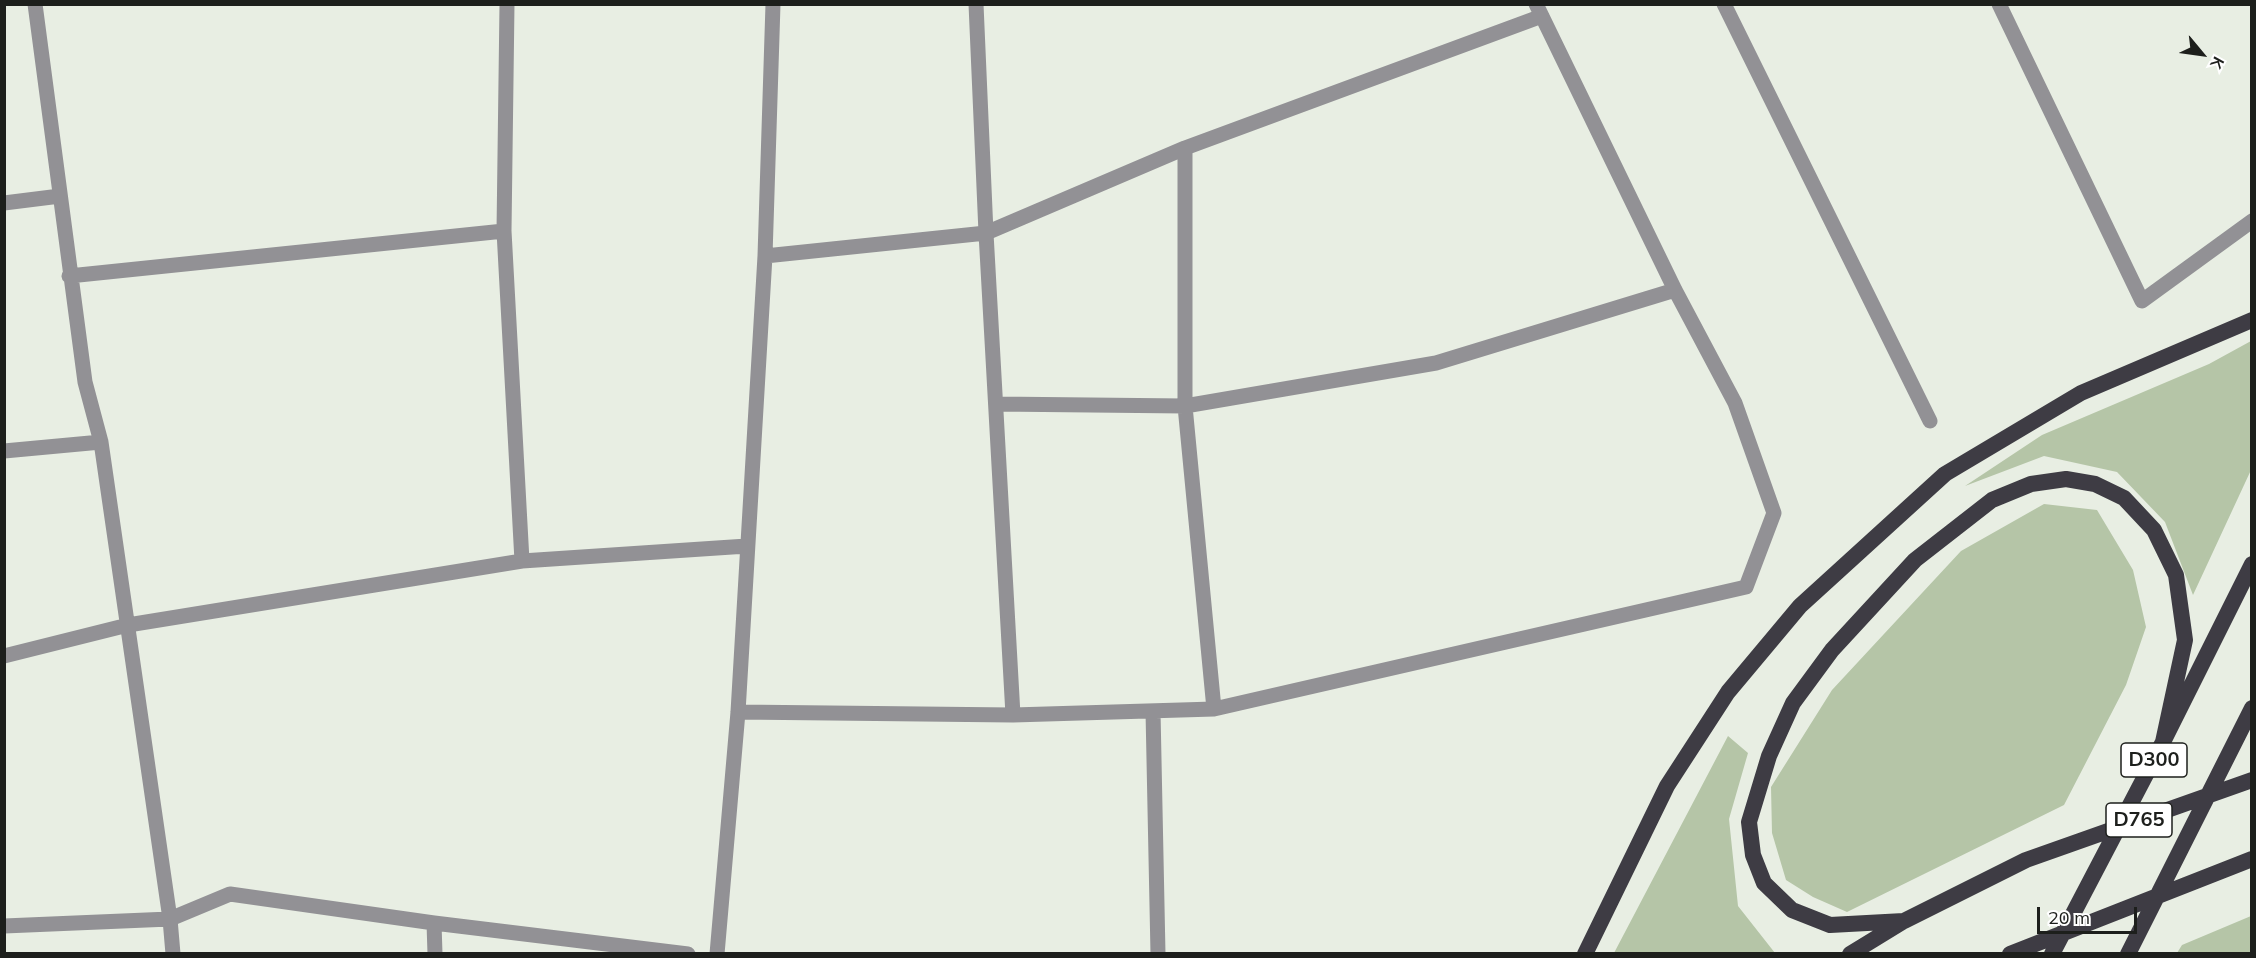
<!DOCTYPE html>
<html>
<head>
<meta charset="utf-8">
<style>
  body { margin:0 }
  #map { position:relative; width:2256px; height:958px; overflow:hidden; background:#e8eee3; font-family:Mulish,sans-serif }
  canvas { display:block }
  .frame { position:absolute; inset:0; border:6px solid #1d1f1c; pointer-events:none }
  .north { position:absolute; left:2172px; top:24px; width:60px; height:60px; -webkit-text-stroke:4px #fff; paint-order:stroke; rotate:119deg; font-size:16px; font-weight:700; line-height:24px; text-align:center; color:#1d1f1c }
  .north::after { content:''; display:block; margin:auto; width:21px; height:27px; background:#1d1f1c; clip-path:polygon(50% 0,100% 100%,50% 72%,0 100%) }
  .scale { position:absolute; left:2037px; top:907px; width:100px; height:27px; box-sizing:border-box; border:3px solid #1d1f1c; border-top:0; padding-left:8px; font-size:18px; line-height:21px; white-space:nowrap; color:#1d1f1c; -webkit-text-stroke:4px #fff; paint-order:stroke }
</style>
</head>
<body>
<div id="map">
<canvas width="2256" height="958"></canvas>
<div class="frame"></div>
<div class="north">K</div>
<div class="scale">20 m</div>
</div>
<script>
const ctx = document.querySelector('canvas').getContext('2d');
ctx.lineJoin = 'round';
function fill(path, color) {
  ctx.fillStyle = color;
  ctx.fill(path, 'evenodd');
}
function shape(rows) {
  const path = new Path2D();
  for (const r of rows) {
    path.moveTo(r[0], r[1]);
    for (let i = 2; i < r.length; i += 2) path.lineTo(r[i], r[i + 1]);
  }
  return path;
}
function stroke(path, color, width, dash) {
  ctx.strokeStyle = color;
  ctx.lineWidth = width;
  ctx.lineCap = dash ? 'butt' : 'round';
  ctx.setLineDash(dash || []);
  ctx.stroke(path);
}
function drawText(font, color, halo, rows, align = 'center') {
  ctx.font = font + ' Mulish,sans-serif';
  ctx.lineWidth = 4.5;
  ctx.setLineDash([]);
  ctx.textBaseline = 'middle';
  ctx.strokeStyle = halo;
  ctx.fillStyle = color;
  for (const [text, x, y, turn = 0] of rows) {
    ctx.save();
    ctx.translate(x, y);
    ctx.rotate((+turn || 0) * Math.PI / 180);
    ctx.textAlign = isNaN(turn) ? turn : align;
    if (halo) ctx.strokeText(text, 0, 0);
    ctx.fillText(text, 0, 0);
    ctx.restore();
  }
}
const green = shape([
  [2251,341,2251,470,2193,595,2165,522,2117,472,2044,456,1965,486,2042,435,2209,364],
  [2044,504,2097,510,2133,570,2146,627,2126,685,2064,805,1847,912,1813,897,1786,880,1772,833,1771,787,1832,690,1961,551],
  [1728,736,1748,753,1729,819,1738,906,1775,953,1614,953],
  [2251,916,2251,953,2177,953,2182,945]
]);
const minor = shape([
  [35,4,85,382,101,442,170,919,173,954],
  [507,4,504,231,522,561],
  [976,4,986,233,1013,715],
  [1724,4,1930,421],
  [1999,4,2142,301,2252,221],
  [1185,148,1185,406,1214,709],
  [4,203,60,196],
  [765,256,986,233,1185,148,1542,16],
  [69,276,504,231],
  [996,404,1185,406,1436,363,1675,290],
  [4,451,101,442],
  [4,656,128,625,522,561,747,546],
  [1153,711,1158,954],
  [738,712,1013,715,1214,709,1746,587,1774,513,1735,403,1675,290,1536,4],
  [434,923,435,954],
  [4,926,170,919,230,894,434,923,688,954],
  [717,954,738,712,765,256,773,4]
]);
const trunk = shape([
  [1904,921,1830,925,1792,910,1764,883,1753,855,1749,822,1769,756,1793,703,1832,650,1915,560,1992,500,2031,484,2066,479,2095,484,2124,498,2154,530,2176,575,2185,640,2163,742],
  [1585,954,1667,786,1728,692,1800,606,1945,474,2081,393,2252,320],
  [1850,954,1904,921,2026,860,2252,780],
  [2010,954,2252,859],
  [2052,954,2163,742,2252,564],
  [2128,954,2252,708]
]);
const shields = [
  [2154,760,66],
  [2139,820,66]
];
const shieldNames = [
  ["D300",2154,760],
  ["D765",2139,820]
];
fill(green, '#b5c5a7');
stroke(minor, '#929195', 15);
stroke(trunk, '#3e3c44', 16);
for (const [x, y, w] of shields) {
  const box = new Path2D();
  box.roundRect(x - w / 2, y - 17, w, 34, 4.5);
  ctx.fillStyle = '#fff';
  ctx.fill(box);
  stroke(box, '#1d1f1c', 1.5);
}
drawText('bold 20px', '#1d1f1c', null, shieldNames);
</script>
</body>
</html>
